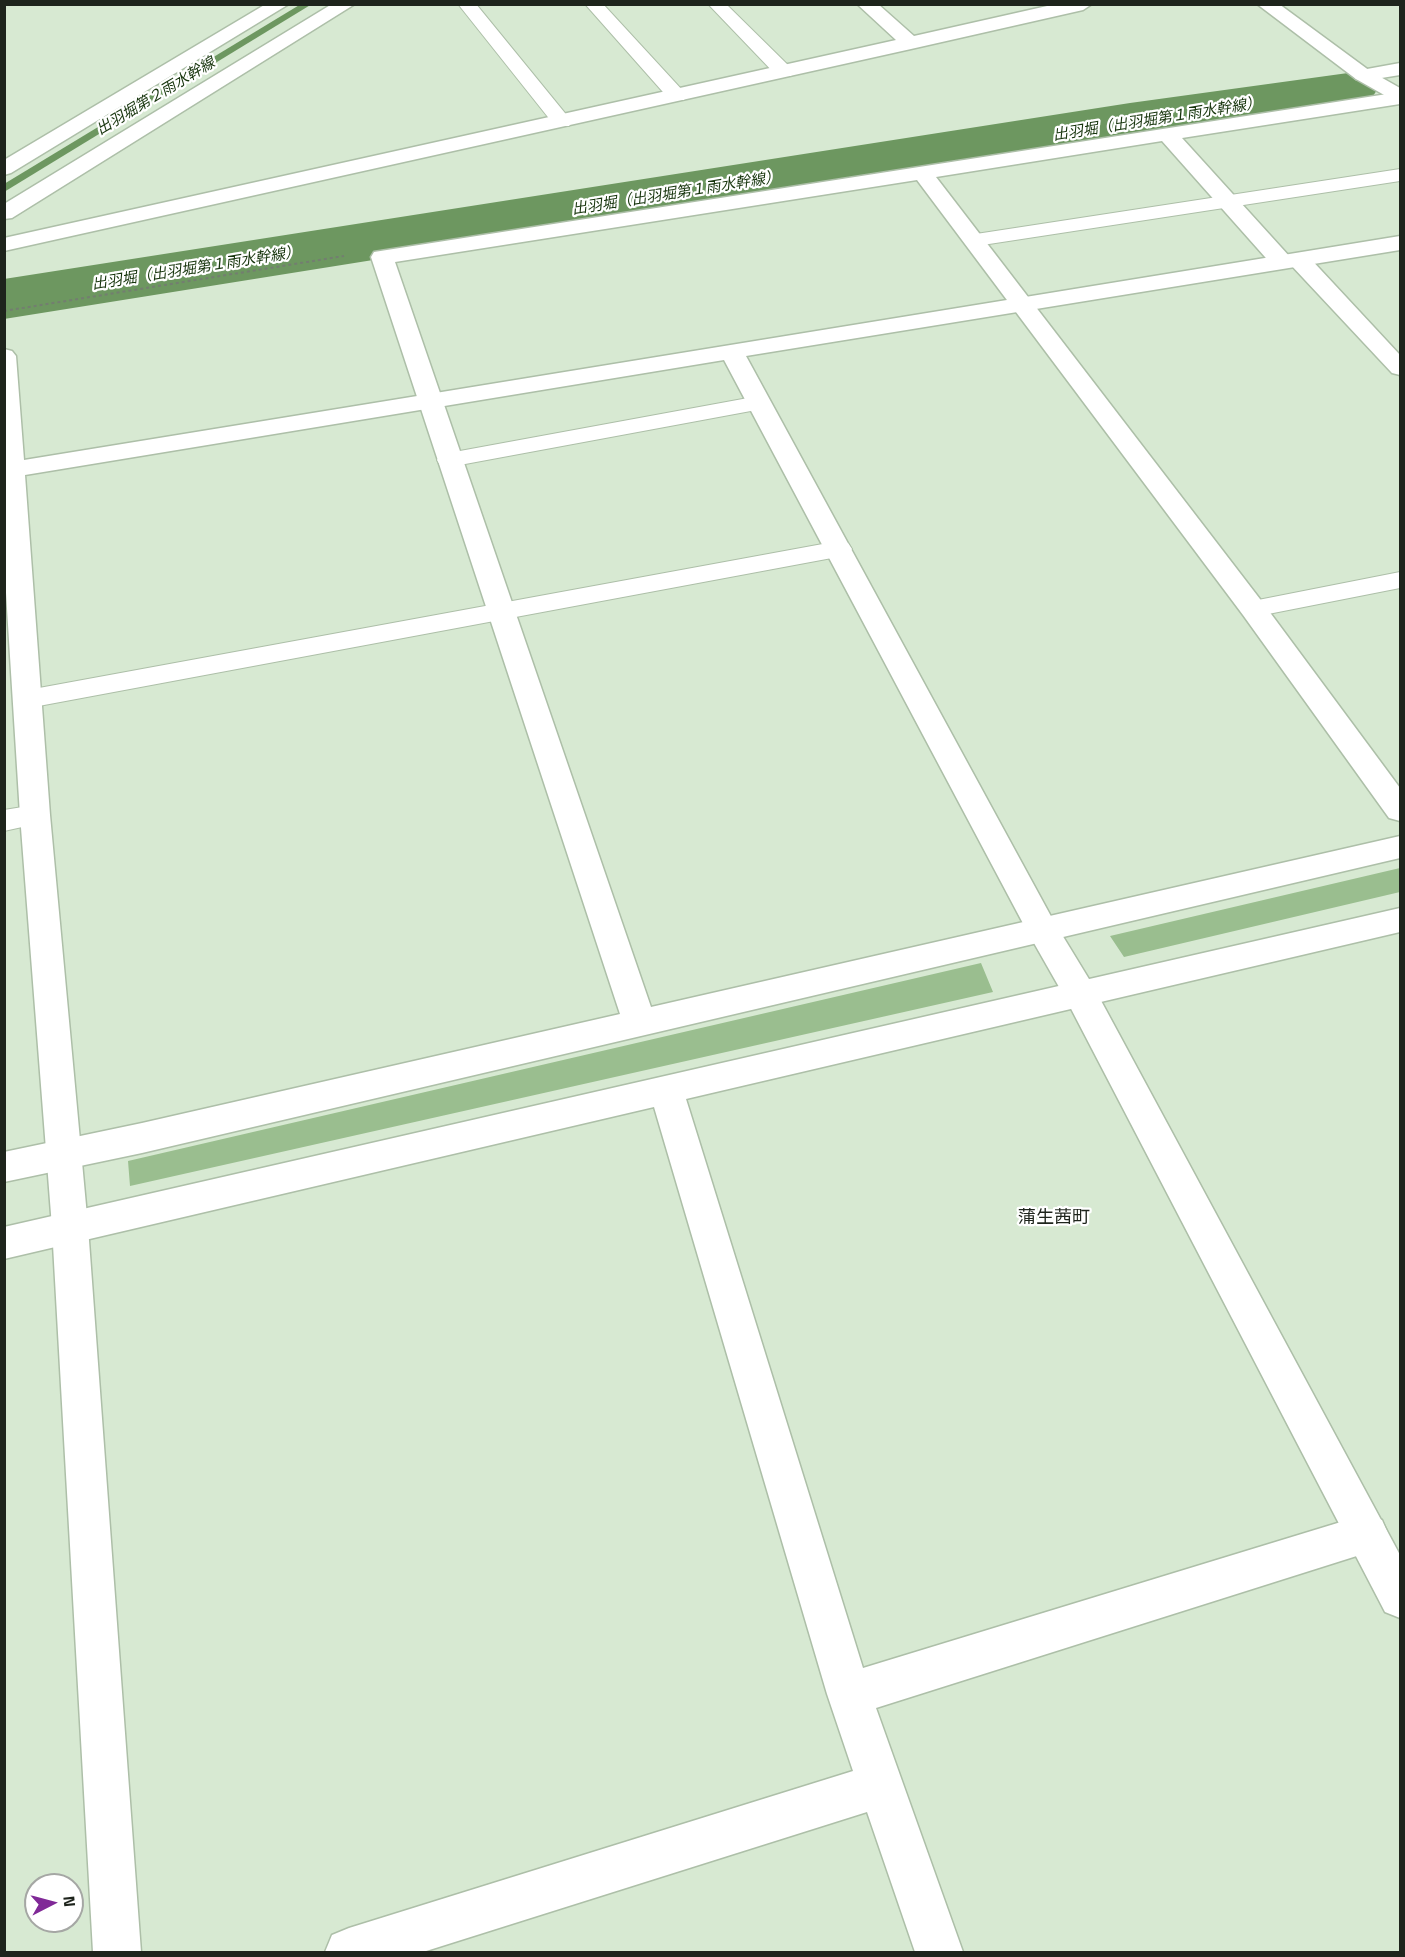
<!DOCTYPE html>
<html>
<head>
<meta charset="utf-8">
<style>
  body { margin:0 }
  #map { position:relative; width:1405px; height:1957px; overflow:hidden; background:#d7e9d2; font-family:"Titillium Web",sans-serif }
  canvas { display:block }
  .frame { position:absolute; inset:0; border:6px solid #1e241c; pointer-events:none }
  .north { position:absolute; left:24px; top:1873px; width:60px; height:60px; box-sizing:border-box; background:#fff; border:2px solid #a5a7a4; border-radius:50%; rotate:84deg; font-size:16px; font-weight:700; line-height:24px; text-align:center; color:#1e241c }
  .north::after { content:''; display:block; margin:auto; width:21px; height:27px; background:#802997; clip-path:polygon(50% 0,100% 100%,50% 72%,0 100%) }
</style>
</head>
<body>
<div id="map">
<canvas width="1405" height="1957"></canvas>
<div class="frame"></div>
<div class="north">N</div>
</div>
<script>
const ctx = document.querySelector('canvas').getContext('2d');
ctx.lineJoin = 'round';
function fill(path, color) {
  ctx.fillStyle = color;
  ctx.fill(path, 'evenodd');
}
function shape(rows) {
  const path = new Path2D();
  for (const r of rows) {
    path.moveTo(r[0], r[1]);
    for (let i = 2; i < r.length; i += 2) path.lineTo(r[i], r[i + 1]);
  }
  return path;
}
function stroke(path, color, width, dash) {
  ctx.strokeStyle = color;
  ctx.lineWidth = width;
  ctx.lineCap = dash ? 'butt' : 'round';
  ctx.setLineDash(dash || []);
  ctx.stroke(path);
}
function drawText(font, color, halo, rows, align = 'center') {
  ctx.font = font + ' "Titillium Web","Noto Sans JP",sans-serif';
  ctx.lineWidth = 4.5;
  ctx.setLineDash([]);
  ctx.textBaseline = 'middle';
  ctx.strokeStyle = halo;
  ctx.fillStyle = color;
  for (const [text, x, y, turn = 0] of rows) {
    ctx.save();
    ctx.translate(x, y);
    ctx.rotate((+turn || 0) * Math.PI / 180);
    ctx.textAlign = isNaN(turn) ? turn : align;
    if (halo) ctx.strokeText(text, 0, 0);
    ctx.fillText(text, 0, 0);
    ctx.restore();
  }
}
const green = shape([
  [1400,868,1400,892,1124,957,1110,936],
  [981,963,993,992,130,1186,128,1161]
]);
const stream = shape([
  [301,4,312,4,4,192,4,184,301,4]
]);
const river = shape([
  [1348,73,1369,78,1377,90,1369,102,1348,107,1130,139,4,319,4,279,1130,103,1348,73]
]);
const path = shape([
  [4,311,344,256]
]);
const lane = shape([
  [458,4,476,4,569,118,572,122,569,126,555,126,458,4],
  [585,4,603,4,684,92,686,96,684,100,670,100,585,4],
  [708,4,726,4,791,68,793,72,791,76,777,76,708,4],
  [1400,169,1400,181,976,246,969,244,966,240,969,236,976,234,1400,169],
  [759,396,767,398,771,403,767,408,449,467,440,465,437,460,440,455,449,453,759,396],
  [839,541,848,543,852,549,848,555,28,708,18,706,14,699,18,692,28,690,839,541],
  [1400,572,1400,588,1253,617,1244,615,1240,609,1244,603,1253,601,1400,572],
  [35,805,45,808,50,815,45,822,4,831,4,810,35,805]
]);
const street = shape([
  [266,4,289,4,11,173,4,175,4,160,266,4],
  [332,4,355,4,12,218,4,219,4,204,332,4],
  [857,4,878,4,914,36,1056,4,1092,4,1083,10,911,49,4,251,4,238,896,40,857,4],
  [1400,63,1400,75,1363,81,1356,79,1353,75,1356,71,1400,63],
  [1400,92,1400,104,1182,138,1290,257,1299,253,1307,255,1400,355,1400,375,1392,373,1290,264,1281,268,1273,266,1162,141,936,177,1263,603,1400,788,1400,821,1389,818,1243,615,917,180,395,262,651,1007,1400,836,1400,858,142,1153,4,1182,4,1152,142,1123,620,1014,371,257,374,252,1400,92],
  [1400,908,1400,932,686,1099,863,1668,1367,1514,1382,1520,1388,1534,1382,1548,876,1708,963,1952,915,1952,867,1812,423,1952,325,1952,332,1935,349,1928,853,1771,827,1694,654,1107,4,1259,4,1227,1400,908]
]);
const secondary = shape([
  [1257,4,1279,4,1370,71,1400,88,1400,102,1393,100,1356,79,1257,4],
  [1400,236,1400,250,746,356,1053,920,1092,984,1400,1555,1400,1618,1385,1612,1067,1001,1026,929,724,360,25,475,50,815,88,1227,141,1952,93,1952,52,1227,20,815,4,561,4,349,12,351,16,356,24,460,1400,236]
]);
const farWaternames = [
  ["出羽堀第２雨水幹線",156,97,-31],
  ["出羽堀（出羽堀第１雨水幹線）",1157,120,-9],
  ["出羽堀（出羽堀第１雨水幹線）",676,194,-9],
  ["出羽堀（出羽堀第１雨水幹線）",196,269,-9]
];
const neighbourhoodNames = [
  ["蒲生茜町",1054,1219]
];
fill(green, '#9abe8f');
fill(stream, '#6d9760');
fill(river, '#6d9760');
stroke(lane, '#adbfa8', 2);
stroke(street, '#adbfa8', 3);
stroke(secondary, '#adbfa8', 3);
stroke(path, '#737e70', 2, [3, 3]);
fill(lane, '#fff');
fill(street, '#fff');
fill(secondary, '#fff');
drawText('italic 15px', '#17350d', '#fff', farWaternames);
drawText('18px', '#1e241c', '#fff', neighbourhoodNames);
</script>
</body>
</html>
